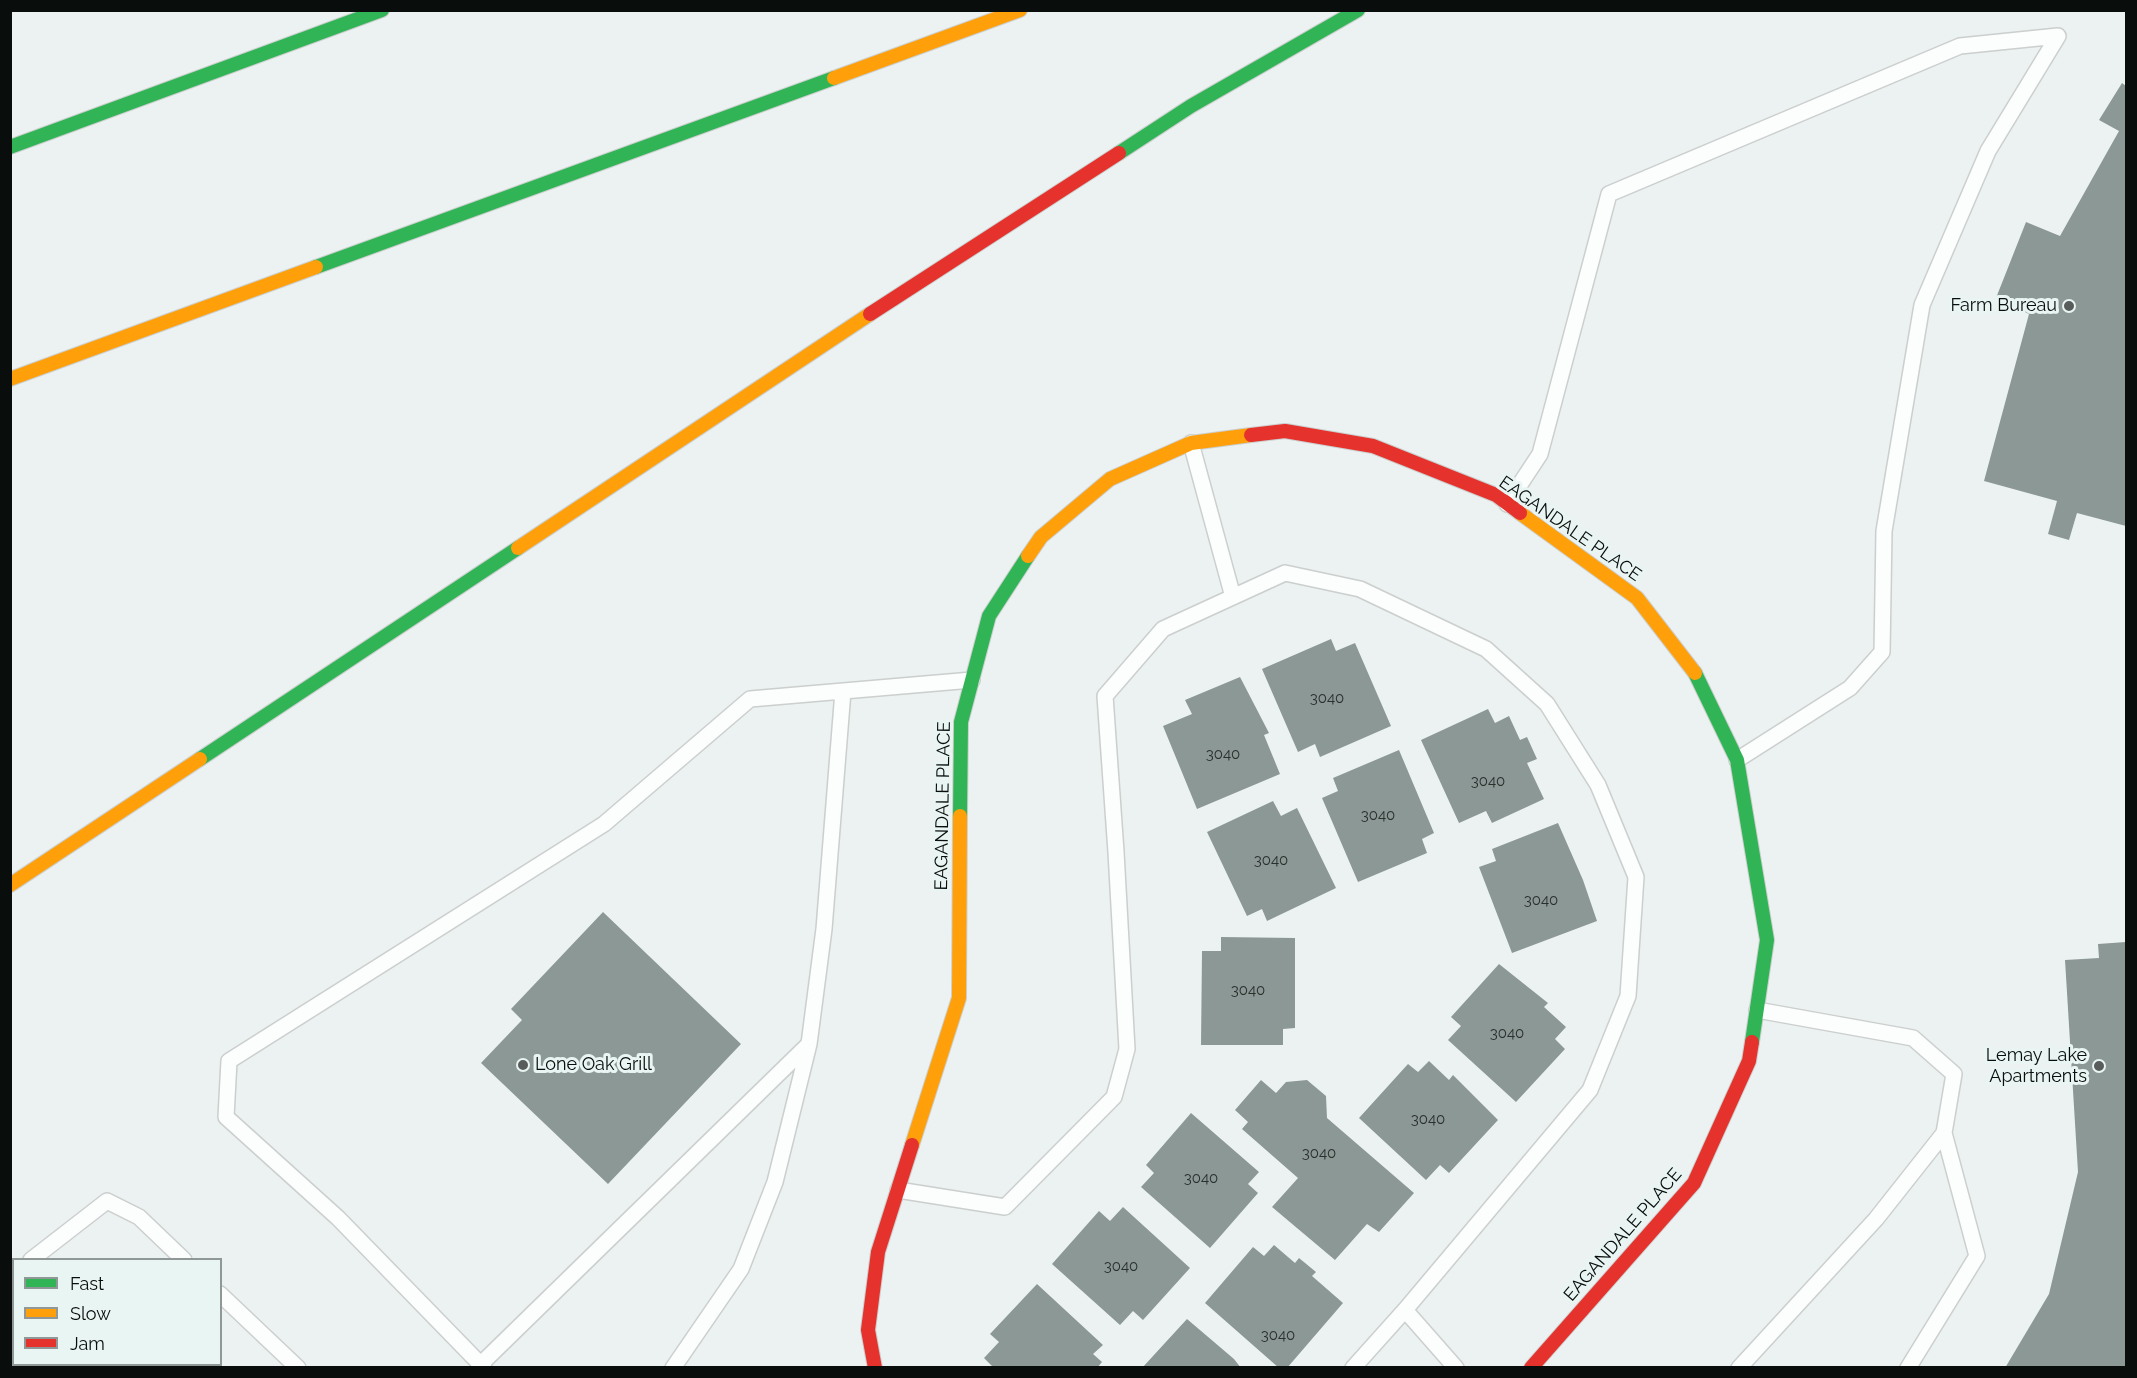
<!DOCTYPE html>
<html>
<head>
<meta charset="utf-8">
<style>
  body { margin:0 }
  #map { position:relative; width:2137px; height:1378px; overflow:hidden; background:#ecf2f1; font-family:Raleway,sans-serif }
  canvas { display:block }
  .frame { position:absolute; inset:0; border:12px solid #090d0c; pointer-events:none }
  .legend { position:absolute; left:12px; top:1258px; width:210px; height:108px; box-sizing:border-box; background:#e9f5f2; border:2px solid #8f9896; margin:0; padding:8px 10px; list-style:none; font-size:18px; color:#090d0c }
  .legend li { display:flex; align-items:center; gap:12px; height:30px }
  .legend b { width:30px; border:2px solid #8f9896 }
</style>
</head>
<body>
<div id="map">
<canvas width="2137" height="1378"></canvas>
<div class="frame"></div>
<ul class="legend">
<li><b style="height:8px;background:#30b455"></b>Fast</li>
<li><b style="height:8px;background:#ff9f0a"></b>Slow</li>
<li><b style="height:8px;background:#e5322d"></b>Jam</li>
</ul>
</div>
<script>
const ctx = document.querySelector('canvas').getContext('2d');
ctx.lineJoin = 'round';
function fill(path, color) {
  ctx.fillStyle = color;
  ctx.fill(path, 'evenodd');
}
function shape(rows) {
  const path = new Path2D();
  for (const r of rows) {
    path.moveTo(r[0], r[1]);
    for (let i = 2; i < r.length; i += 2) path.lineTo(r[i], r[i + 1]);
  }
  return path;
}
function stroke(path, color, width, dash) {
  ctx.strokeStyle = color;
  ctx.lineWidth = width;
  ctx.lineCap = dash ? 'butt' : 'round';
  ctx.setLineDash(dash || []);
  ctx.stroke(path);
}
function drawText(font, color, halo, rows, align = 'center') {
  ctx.font = font + ' Raleway,sans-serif';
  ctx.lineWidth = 6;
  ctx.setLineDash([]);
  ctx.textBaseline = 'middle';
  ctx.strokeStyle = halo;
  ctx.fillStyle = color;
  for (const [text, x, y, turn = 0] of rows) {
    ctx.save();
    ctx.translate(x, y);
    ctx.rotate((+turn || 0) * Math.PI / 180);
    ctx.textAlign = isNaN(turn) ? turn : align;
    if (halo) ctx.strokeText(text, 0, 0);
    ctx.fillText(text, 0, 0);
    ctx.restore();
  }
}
const building = shape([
  [2122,83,2126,86,2126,526,2077,513,2069,540,2048,534,2057,501,1984,481,2029,314,1996,298,2026,222,2060,236,2119,131,2099,120],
  [1331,639,1336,651,1355,643,1391,726,1320,757,1315,744,1298,752,1262,669],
  [1240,677,1269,733,1264,735,1280,774,1197,809,1163,726,1192,714,1185,700],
  [1488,709,1495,723,1509,716,1520,740,1527,737,1537,759,1527,763,1544,799,1492,823,1486,811,1459,823,1421,740],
  [1399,750,1434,833,1422,839,1427,853,1358,882,1322,798,1338,791,1333,778],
  [1273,801,1281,816,1297,808,1336,888,1267,921,1262,909,1247,916,1207,832],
  [1558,823,1583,880,1597,921,1512,953,1479,867,1496,861,1492,849],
  [603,912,741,1044,608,1184,481,1063,522,1020,511,1009],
  [1221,937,1295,938,1295,1028,1283,1029,1283,1045,1201,1045,1202,951,1221,951],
  [2126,942,2126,1368,2005,1368,2049,1294,2078,1172,2065,960,2099,958,2098,944],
  [1499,964,1548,1003,1544,1007,1566,1027,1555,1039,1565,1049,1516,1102,1448,1040,1461,1026,1451,1017],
  [1429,1061,1449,1080,1453,1075,1498,1120,1449,1173,1440,1165,1426,1180,1359,1118,1408,1064,1418,1072],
  [1261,1080,1276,1093,1286,1082,1307,1080,1326,1096,1327,1118,1414,1193,1379,1232,1367,1224,1335,1260,1272,1207,1298,1178,1242,1129,1248,1122,1235,1110],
  [1191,1113,1259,1172,1248,1184,1258,1193,1210,1248,1141,1187,1154,1173,1146,1165],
  [1123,1207,1190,1268,1143,1320,1133,1311,1120,1325,1052,1264,1099,1211,1110,1221],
  [1274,1245,1295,1263,1299,1258,1316,1272,1312,1276,1343,1303,1287,1368,1279,1368,1205,1303,1253,1247,1264,1256],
  [1037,1284,1103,1345,1093,1354,1102,1362,1097,1368,994,1368,984,1358,999,1342,990,1334],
  [1187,1319,1234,1359,1241,1368,1142,1368]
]);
const lane = shape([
  [1191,443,1233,597],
  [1507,504,1540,454,1609,194,1960,46,2058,36,1988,151,1922,305,1884,531,1882,652,1850,688,1737,760],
  [898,1190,1005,1207,1114,1097,1127,1049,1116,852,1105,696,1163,629,1285,573,1360,589,1486,649,1547,704,1598,785,1636,877,1628,996,1590,1090,1405,1310,1353,1368],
  [31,1260,107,1201,139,1217,184,1260],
  [10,1294,14,1288],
  [220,1294,298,1368],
  [1405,1310,1456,1368],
  [481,1364,809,1044],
  [484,1368,338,1218,226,1117,229,1061,604,824,750,699,972,680],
  [673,1368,741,1269,775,1182,809,1044,824,929,843,691],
  [1739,1368,1876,1219,1944,1133,1954,1074,1913,1038,1757,1010],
  [1908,1368,1977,1256,1944,1133]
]);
const fast = shape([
  [10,147,382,10],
  [1119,153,1191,106,1358,10],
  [316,267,834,78],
  [1695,673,1737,760,1767,940,1752,1042],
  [200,759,518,548],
  [960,816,961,722,989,616,1028,556]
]);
const slow = shape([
  [834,78,1020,10],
  [10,379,316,267],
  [1520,513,1637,598,1695,673],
  [518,548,870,314],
  [1028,556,1041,537,1110,479,1191,443,1251,435],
  [10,885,200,759],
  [912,1145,959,998,960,816]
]);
const jam = shape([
  [870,314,1119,153],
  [1251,435,1285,431,1373,446,1496,495,1520,513],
  [875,1368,868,1330,878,1252,912,1145],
  [1531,1368,1694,1183,1749,1061,1752,1042]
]);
const markers = [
  [2069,306,6,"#585d5c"],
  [523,1065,6,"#585d5c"],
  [2099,1066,6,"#585d5c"]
];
const numberNames = [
  ["3040",1327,698],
  ["3040",1223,754],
  ["3040",1488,781],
  ["3040",1378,815],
  ["3040",1271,860],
  ["3040",1541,900],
  ["3040",1248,990],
  ["3040",1507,1033],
  ["3040",1428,1119],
  ["3040",1319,1153],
  ["3040",1201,1178],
  ["3040",1121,1266],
  ["3040",1278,1335]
];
const poiNames = [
  ["Farm Bureau",2057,306],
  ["Lemay Lake",2087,1056],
  ["Apartments",2087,1077],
  ["Lone Oak Grill",535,1065,"left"]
];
const streetNames = [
  ["EAGANDALE PLACE",1570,529,35],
  ["EAGANDALE PLACE",943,806,-89],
  ["EAGANDALE PLACE",1623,1235,-49]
];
fill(building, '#8c9895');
stroke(lane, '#cbcfce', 18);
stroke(fast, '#cbcfce', 16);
stroke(slow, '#cbcfce', 16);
stroke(jam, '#cbcfce', 16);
stroke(lane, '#fcfdfd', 15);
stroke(fast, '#30b455', 14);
stroke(slow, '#ff9f0a', 14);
stroke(jam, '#e5322d', 14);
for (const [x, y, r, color] of markers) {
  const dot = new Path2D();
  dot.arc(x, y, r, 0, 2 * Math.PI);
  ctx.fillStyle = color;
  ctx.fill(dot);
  stroke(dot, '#e9f5f2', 2);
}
drawText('15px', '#2a302e', null, numberNames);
drawText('18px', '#090d0c', '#e9f5f2', poiNames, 'right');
drawText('18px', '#090d0c', '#e9f5f2', streetNames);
</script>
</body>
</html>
